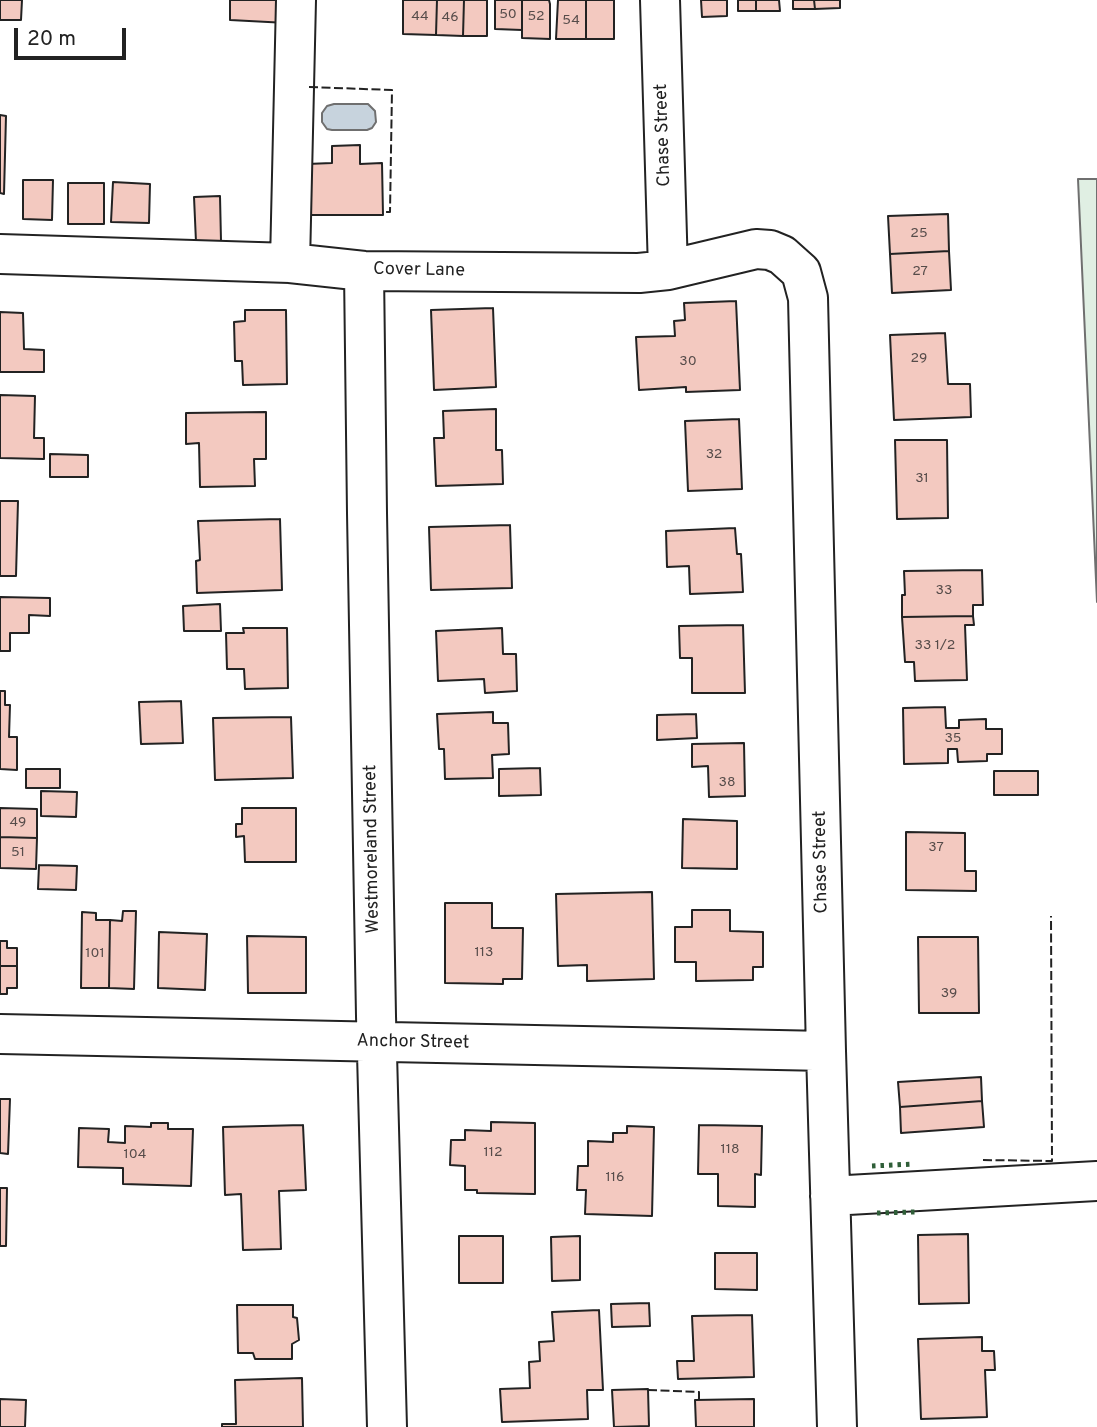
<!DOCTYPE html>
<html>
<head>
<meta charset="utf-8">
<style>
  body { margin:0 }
  #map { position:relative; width:1097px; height:1427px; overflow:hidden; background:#fff; font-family:Overpass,sans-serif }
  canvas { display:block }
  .scale { position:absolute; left:14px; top:28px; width:112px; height:32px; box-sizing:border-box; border:4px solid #222; border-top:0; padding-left:9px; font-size:21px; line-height:24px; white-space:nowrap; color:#222; -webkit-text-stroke:5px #fff; paint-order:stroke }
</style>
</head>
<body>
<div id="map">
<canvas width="1097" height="1427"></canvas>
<div class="scale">20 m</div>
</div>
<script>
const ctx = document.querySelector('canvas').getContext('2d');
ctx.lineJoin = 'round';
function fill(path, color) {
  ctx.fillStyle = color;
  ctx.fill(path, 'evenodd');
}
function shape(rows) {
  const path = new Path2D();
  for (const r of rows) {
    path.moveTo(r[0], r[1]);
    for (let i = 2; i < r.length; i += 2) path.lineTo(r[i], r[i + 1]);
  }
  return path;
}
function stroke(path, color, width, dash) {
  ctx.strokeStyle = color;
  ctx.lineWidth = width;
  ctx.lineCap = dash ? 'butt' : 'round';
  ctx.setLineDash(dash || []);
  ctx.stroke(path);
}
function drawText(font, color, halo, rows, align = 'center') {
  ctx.font = font + ' Overpass,sans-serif';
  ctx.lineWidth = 5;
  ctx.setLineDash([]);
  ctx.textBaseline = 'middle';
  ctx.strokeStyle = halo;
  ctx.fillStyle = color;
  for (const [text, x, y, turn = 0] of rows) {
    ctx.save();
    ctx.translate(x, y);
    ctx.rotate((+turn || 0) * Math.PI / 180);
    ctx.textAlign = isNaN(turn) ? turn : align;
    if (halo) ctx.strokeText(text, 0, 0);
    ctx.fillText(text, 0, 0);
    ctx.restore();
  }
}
const green = shape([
  [1078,179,1097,179,1097,602,1078,179]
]);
const water = shape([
  [334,104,368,104,375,111,376,122,372,128,367,130,332,130,327,129,322,122,322,113,327,106,334,104]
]);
const building = shape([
  [0,0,22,0,21,20,0,20,0,0],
  [230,0,288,0,287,23,230,20,230,0],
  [403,0,437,0,436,35,403,34,403,0],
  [437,0,464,0,463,36,436,35,437,0],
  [464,0,487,0,487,36,463,36,464,0],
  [495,0,522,0,522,30,495,29,495,0],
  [522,0,549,0,550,4,550,39,522,38,522,0],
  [558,0,586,0,586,39,556,39,558,0],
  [586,0,614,0,614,39,586,39,586,0],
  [701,0,727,0,727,16,702,17,701,0],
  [738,0,756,0,756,11,738,11,738,0],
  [756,0,779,0,780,11,756,11,756,0],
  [793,0,814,0,815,9,793,9,793,0],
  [814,0,840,0,840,8,815,9,814,0],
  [0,115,6,116,4,194,0,193,0,115],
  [360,145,360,164,382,163,383,215,308,215,307,164,332,163,332,146,360,145],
  [23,180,53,180,52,220,23,219,23,180],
  [113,182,150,184,149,223,111,222,113,182],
  [68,183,104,183,104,224,68,224,68,183],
  [220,196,221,241,196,242,194,197,220,196],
  [948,214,949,251,890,254,888,216,948,214],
  [949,251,951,290,892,293,890,254,949,251],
  [736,301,740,390,686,392,686,387,639,390,636,337,675,336,674,321,685,320,684,303,736,301],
  [493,308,496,387,434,390,431,310,493,308],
  [245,310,286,310,287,384,243,385,242,361,235,361,234,322,245,321,245,310],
  [0,312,23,313,24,349,44,350,44,372,0,372,0,312],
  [945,333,948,384,970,384,971,417,894,420,890,335,945,333],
  [0,395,35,396,34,438,44,438,44,459,0,458,0,395],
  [496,409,496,450,502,450,503,484,436,486,434,438,444,438,443,411,496,409],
  [266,412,266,459,254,459,255,486,200,487,199,443,186,444,186,413,266,412],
  [739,419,742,489,688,491,685,421,739,419],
  [895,440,947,440,948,518,897,519,895,440],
  [50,454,88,455,88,477,50,477,50,454],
  [0,501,18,501,16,576,0,576,0,501],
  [280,519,282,590,197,593,196,561,200,560,198,521,280,519],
  [510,525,512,588,431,590,429,527,510,525],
  [735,528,737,554,741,554,743,592,690,594,689,566,667,567,666,531,735,528],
  [982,570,983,605,973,605,973,616,902,617,902,595,905,595,904,571,982,570],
  [0,597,50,598,50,616,29,615,29,633,10,633,10,651,0,651,0,597],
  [220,604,221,631,184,631,183,606,220,604],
  [973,616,974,625,965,625,967,680,915,681,914,662,905,662,902,617,973,616],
  [743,625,745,693,692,693,692,658,680,658,679,626,743,625],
  [243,628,287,628,288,688,245,689,244,669,227,669,226,633,244,633,243,628],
  [502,628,503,654,516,654,517,691,485,693,484,679,438,681,436,631,502,628],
  [0,691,5,691,5,705,10,705,9,737,17,737,17,770,0,769,0,691],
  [181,701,183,743,141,744,139,702,181,701],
  [945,707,946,728,959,728,959,720,986,719,986,729,1002,729,1002,754,987,754,987,761,958,762,957,749,948,749,948,763,904,764,903,708,945,707],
  [493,712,493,723,508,723,509,754,492,755,493,778,445,779,444,749,439,749,437,714,493,712],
  [696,714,697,738,657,740,657,715,696,714],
  [291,717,293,778,215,780,213,718,291,717],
  [744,743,745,796,709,797,708,766,692,767,692,744,744,743],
  [540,768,541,795,499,796,499,769,540,768],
  [26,769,60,769,60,788,26,788,26,769],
  [994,771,1038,771,1038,795,994,795,994,771],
  [41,791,77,792,76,817,41,816,41,791],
  [0,808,37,809,37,838,0,837,0,808],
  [242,808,296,808,296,862,245,862,244,836,236,837,236,824,242,824,242,808],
  [683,819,737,821,737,869,682,868,683,819],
  [906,832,965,833,965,871,976,871,976,891,906,890,906,832],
  [0,837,37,838,36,869,0,868,0,837],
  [39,865,77,866,76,890,38,889,39,865],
  [652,892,654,979,587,981,587,965,558,966,556,894,652,892],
  [445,903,492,903,492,928,523,928,522,979,503,979,503,984,445,983,445,903],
  [692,910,730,910,730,931,763,932,763,967,753,967,753,980,696,981,696,962,675,962,675,927,692,927,692,910],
  [123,911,136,911,134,989,109,988,110,920,122,921,123,911],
  [82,912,96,913,96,920,110,920,109,988,81,988,82,912],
  [159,932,207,934,205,990,158,988,159,932],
  [247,936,306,937,306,993,248,993,247,936],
  [918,937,978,937,979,1013,919,1013,918,937],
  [0,941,7,941,7,948,17,948,17,966,0,966,0,941],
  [0,966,17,966,17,988,7,988,7,994,0,994,0,966],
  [981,1077,982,1101,900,1107,898,1082,981,1077],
  [0,1099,10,1099,8,1154,0,1153,0,1099],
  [982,1101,984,1127,901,1133,900,1107,982,1101],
  [491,1122,535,1123,535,1194,477,1193,477,1190,465,1190,465,1166,450,1165,451,1140,465,1140,465,1130,491,1131,491,1122],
  [151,1123,168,1123,168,1129,193,1129,191,1186,123,1184,123,1168,78,1167,79,1128,109,1129,108,1142,125,1143,125,1126,151,1127,151,1123],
  [303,1125,306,1190,279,1191,281,1249,243,1250,241,1194,225,1195,223,1127,303,1125],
  [699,1125,762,1126,761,1175,755,1174,755,1207,718,1206,718,1174,698,1174,699,1125],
  [627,1126,654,1127,652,1216,585,1214,586,1190,577,1190,578,1166,588,1166,588,1141,613,1142,613,1133,627,1133,627,1126],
  [0,1188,7,1188,6,1246,0,1246,0,1188],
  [968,1234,969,1303,919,1304,918,1235,968,1234],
  [459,1236,503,1236,503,1283,459,1283,459,1236],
  [580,1236,580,1280,552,1281,551,1237,580,1236],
  [715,1253,757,1253,757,1290,715,1289,715,1253],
  [649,1303,650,1326,612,1327,611,1304,649,1303],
  [237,1305,293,1305,293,1317,297,1318,299,1340,292,1344,292,1359,255,1359,253,1353,238,1353,237,1305],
  [599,1310,603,1390,587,1390,588,1419,502,1422,500,1389,530,1388,529,1362,540,1361,539,1342,554,1341,552,1312,599,1310],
  [752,1315,754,1377,678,1379,677,1361,694,1361,692,1316,752,1315],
  [982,1337,982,1351,994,1351,995,1370,985,1370,987,1417,921,1419,918,1339,982,1337],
  [302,1378,303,1427,222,1427,222,1424,236,1424,235,1380,302,1378],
  [648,1389,649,1426,614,1427,612,1390,648,1389],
  [0,1399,26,1400,25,1427,0,1427,0,1399],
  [754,1399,754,1427,696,1427,695,1400,754,1399]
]);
const minor = shape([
  [660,0,668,270],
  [0,254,290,263,364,271,639,273,668,270,756,249,770,250,782,255,801,272,808,298,826,1051,837,1427],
  [290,263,296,0],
  [364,271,367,513,376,1016,387,1427],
  [0,1034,826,1051],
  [830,1196,1097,1181]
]);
const hedge = shape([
  [872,1166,914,1164],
  [877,1213,915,1212]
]);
const fence = shape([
  [309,87,392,90,390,212,383,212],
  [983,1160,1052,1161,1051,916],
  [648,1390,699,1392,699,1400]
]);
const numberNames = [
  ["50",508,15],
  ["44",420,17],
  ["52",536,17],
  ["46",450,18],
  ["54",571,21],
  ["25",919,234],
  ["27",920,272],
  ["29",919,359],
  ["30",688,362],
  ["32",714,455],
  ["31",922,479],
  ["33",944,591],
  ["33 1/2",935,646],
  ["35",953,739],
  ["38",727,783],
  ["49",18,823],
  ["37",936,848],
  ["51",18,853],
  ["113",484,953],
  ["101",95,954],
  ["39",949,994],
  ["118",730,1150],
  ["112",493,1153],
  ["104",135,1155],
  ["116",615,1178]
];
const streetNames = [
  ["Chase Street",664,135,-92],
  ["Cover Lane",419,271,1],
  ["Westmoreland Street",373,849,-91],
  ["Chase Street",822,862,-91],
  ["Anchor Street",413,1043,1]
];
fill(green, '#e0efe3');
stroke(green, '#6f6f6f', 2);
fill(water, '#c7d3dd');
stroke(water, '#6f6f6f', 2);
fill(building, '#f3c9c0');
stroke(building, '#222', 2);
stroke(minor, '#222', 42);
stroke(minor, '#fff', 38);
stroke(hedge, '#2f5e38', 5, [3.5, 5]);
stroke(fence, '#222', 2, [9, 3.5]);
drawText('14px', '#564c4a', null, numberNames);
drawText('18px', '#222', '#fff', streetNames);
</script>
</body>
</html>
